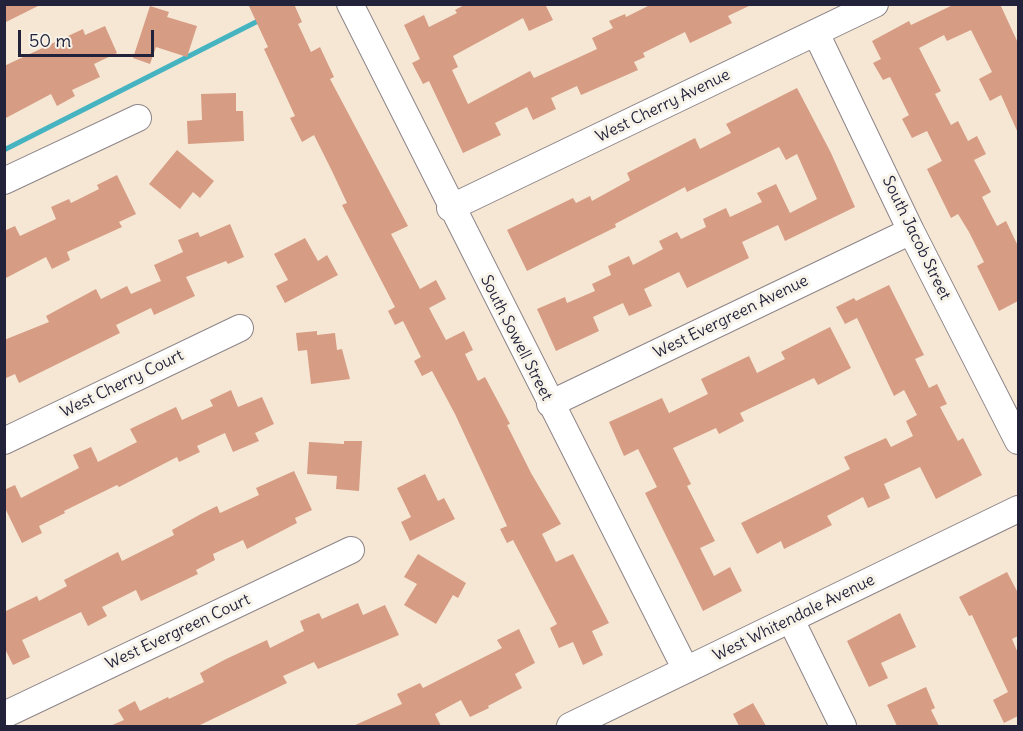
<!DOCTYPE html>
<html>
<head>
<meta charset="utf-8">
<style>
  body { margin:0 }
  #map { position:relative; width:1023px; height:731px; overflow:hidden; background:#f6e7d4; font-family:Delius,sans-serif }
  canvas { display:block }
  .frame { position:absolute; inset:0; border:6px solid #22223b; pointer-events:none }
  .scale { position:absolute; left:18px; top:30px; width:136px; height:27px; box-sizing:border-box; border:3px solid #22223b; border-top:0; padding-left:8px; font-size:18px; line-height:21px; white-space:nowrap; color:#22223b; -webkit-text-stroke:4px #f7f3e8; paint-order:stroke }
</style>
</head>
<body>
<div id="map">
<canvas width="1023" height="731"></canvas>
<div class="frame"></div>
<div class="scale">50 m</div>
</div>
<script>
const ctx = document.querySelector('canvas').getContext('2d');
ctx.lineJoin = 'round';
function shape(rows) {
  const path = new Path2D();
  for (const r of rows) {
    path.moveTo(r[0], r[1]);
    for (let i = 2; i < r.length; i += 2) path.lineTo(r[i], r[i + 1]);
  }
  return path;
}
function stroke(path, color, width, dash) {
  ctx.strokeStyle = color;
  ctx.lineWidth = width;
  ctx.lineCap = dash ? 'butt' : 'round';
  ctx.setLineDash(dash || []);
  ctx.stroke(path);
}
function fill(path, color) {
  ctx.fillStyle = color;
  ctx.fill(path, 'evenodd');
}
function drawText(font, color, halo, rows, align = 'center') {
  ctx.font = font + ' Delius,sans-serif';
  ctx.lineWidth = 6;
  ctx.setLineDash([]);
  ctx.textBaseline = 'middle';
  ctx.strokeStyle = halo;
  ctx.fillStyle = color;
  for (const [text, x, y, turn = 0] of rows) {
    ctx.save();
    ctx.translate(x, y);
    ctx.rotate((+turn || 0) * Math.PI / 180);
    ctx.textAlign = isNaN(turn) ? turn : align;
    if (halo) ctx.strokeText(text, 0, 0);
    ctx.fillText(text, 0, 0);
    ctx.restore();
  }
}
const stream = shape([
  [4,150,260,20]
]);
const building = shape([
  [4,4,42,4,4,23],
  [248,4,294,4,302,22,298,24,311,52,320,47,334,77,330,79,408,226,391,234,420,289,436,280,446,299,429,308,446,340,464,331,473,350,465,354,478,381,485,377,510,424,507,425,531,473,561,524,542,534,556,562,573,554,609,623,592,631,603,655,583,665,573,642,559,648,550,628,557,624,513,540,507,543,500,529,507,526,455,414,432,371,422,376,414,361,421,357,403,321,395,325,388,311,395,307,342,205,347,203,331,169,314,135,302,142,290,118,295,116,264,49,268,47],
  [466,4,550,4,546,6,553,20,529,31,523,18,453,56,458,67,452,70,468,104,530,71,534,78,597,49,592,38,613,28,609,21,625,14,626,17,652,4,753,4,728,16,732,23,690,43,685,32,643,53,645,57,634,62,638,70,581,95,577,86,551,98,556,109,533,120,527,107,495,123,501,135,463,153,429,81,423,84,412,63,420,59,404,25,424,15,429,27,457,13,455,10],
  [955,4,1000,4,1018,43,1018,133,1001,95,990,101,979,79,992,72,971,30,947,41,944,35,919,48,941,91,935,94,951,125,958,121,968,141,977,136,986,154,974,160,991,192,982,197,997,226,1006,221,1018,246,1018,301,999,311,977,266,984,262,969,232,958,214,951,218,927,169,942,161,927,131,912,138,902,119,909,115,890,77,883,80,873,63,881,59,872,41,909,21,911,25],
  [150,6,169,12,167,17,197,26,187,57,156,47,150,64,133,58],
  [105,26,117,53,94,64,100,77,72,90,75,96,57,106,51,94,4,119,4,66,83,29,85,35],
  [797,88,831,153,855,207,785,241,778,225,742,242,749,258,687,288,679,272,644,289,652,306,629,316,623,303,593,317,599,331,556,351,537,309,565,297,567,303,595,291,592,284,611,275,608,266,629,256,633,265,663,249,659,241,677,232,681,239,706,227,703,219,726,208,730,217,762,202,757,193,776,184,790,213,817,199,797,154,786,160,779,147,687,192,685,187,615,224,616,227,527,271,507,230,573,198,576,203,590,196,592,201,630,180,627,173,695,138,700,149,731,133,726,124],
  [236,93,236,111,243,111,244,141,188,144,187,121,202,120,201,94],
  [177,150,214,181,200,198,193,192,180,209,149,184],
  [117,175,136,214,119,222,122,227,67,252,70,260,52,269,46,257,4,279,4,231,15,226,20,236,56,219,51,207,69,199,71,203,99,189,97,185],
  [230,224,244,257,228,264,226,261,186,277,195,296,154,315,151,308,116,325,120,333,19,383,15,374,4,379,4,340,49,322,46,316,96,289,101,299,127,286,131,294,161,281,154,265,183,252,178,240,198,232,200,237],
  [305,238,318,261,327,255,338,275,285,303,276,286,288,280,274,254],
  [889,285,924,355,915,359,929,388,937,384,947,404,940,407,958,441,963,438,982,475,936,499,920,467,884,484,890,498,868,508,863,497,827,516,832,525,784,549,781,541,757,554,741,523,850,469,844,457,886,438,891,447,913,436,906,421,917,415,904,390,894,396,857,318,845,324,836,307,854,298,856,301],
  [830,327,851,368,818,385,814,378,740,413,744,421,719,434,716,428,673,448,691,484,687,486,715,541,700,548,714,576,730,567,742,591,703,611,645,493,657,487,638,449,624,456,609,422,662,398,669,413,708,394,701,379,749,356,757,373,785,359,781,352],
  [317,331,317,335,335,333,337,350,342,349,350,379,311,384,307,350,298,351,296,333],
  [231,390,238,407,262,397,274,424,255,433,259,441,233,452,225,433,197,446,200,452,179,462,177,457,119,487,117,485,64,511,65,513,39,526,42,533,22,543,4,506,4,490,15,485,21,498,79,468,73,455,91,447,98,462,137,442,130,429,176,407,182,420,213,406,210,400],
  [344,441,362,441,359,491,336,489,337,476,307,474,309,442,344,444],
  [294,471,312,510,295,518,297,523,247,549,243,540,213,554,215,560,196,570,198,574,141,601,136,590,102,607,107,616,88,626,81,612,22,640,30,657,13,665,4,647,4,612,37,596,39,601,67,586,64,580,118,552,122,561,174,535,172,530,201,514,217,506,220,513,259,495,256,488],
  [425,474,438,501,444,498,455,519,410,541,401,522,411,517,397,488],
  [418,554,466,583,458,598,453,595,436,624,404,605,417,584,404,577],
  [1007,572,1018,593,1018,636,1012,639,1018,653,1018,716,1004,723,993,700,1008,692,972,615,969,616,959,597],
  [358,603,363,615,385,605,399,635,318,669,314,662,283,676,287,683,198,726,110,726,124,720,118,710,135,701,140,711,168,697,169,699,204,682,200,673,226,659,267,640,270,648,304,631,300,621,319,613,322,619],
  [900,613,916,647,881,663,888,678,869,687,847,641],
  [519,629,535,663,515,674,522,688,488,706,489,708,470,717,461,700,435,714,441,726,353,726,402,704,397,694,420,683,423,688,502,648,497,640],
  [926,687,935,708,931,710,939,726,897,726,887,705],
  [753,703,766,726,739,726,733,714]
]);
const minor = shape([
  [350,4,686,670],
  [816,33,911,231,1018,441],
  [4,181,138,118],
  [450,208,875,4],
  [550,404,911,231],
  [4,441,240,328],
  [791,620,843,726],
  [4,715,351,550],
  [570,726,1018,509]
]);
const streetNames = [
  ["West Cherry Avenue",663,106,-26],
  ["South Jacob Street",916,238,64],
  ["West Evergreen Avenue",731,317,-26],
  ["South Sowell Street",516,338,63],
  ["West Cherry Court",122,384,-26],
  ["West Whitendale Avenue",794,618,-26],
  ["West Evergreen Court",178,632,-25]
];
stroke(stream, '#45b3c0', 5);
fill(building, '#d69c84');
stroke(minor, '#8c8488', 28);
stroke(minor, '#fff', 26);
drawText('16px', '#22223b', '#f7f3e8', streetNames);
</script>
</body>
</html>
